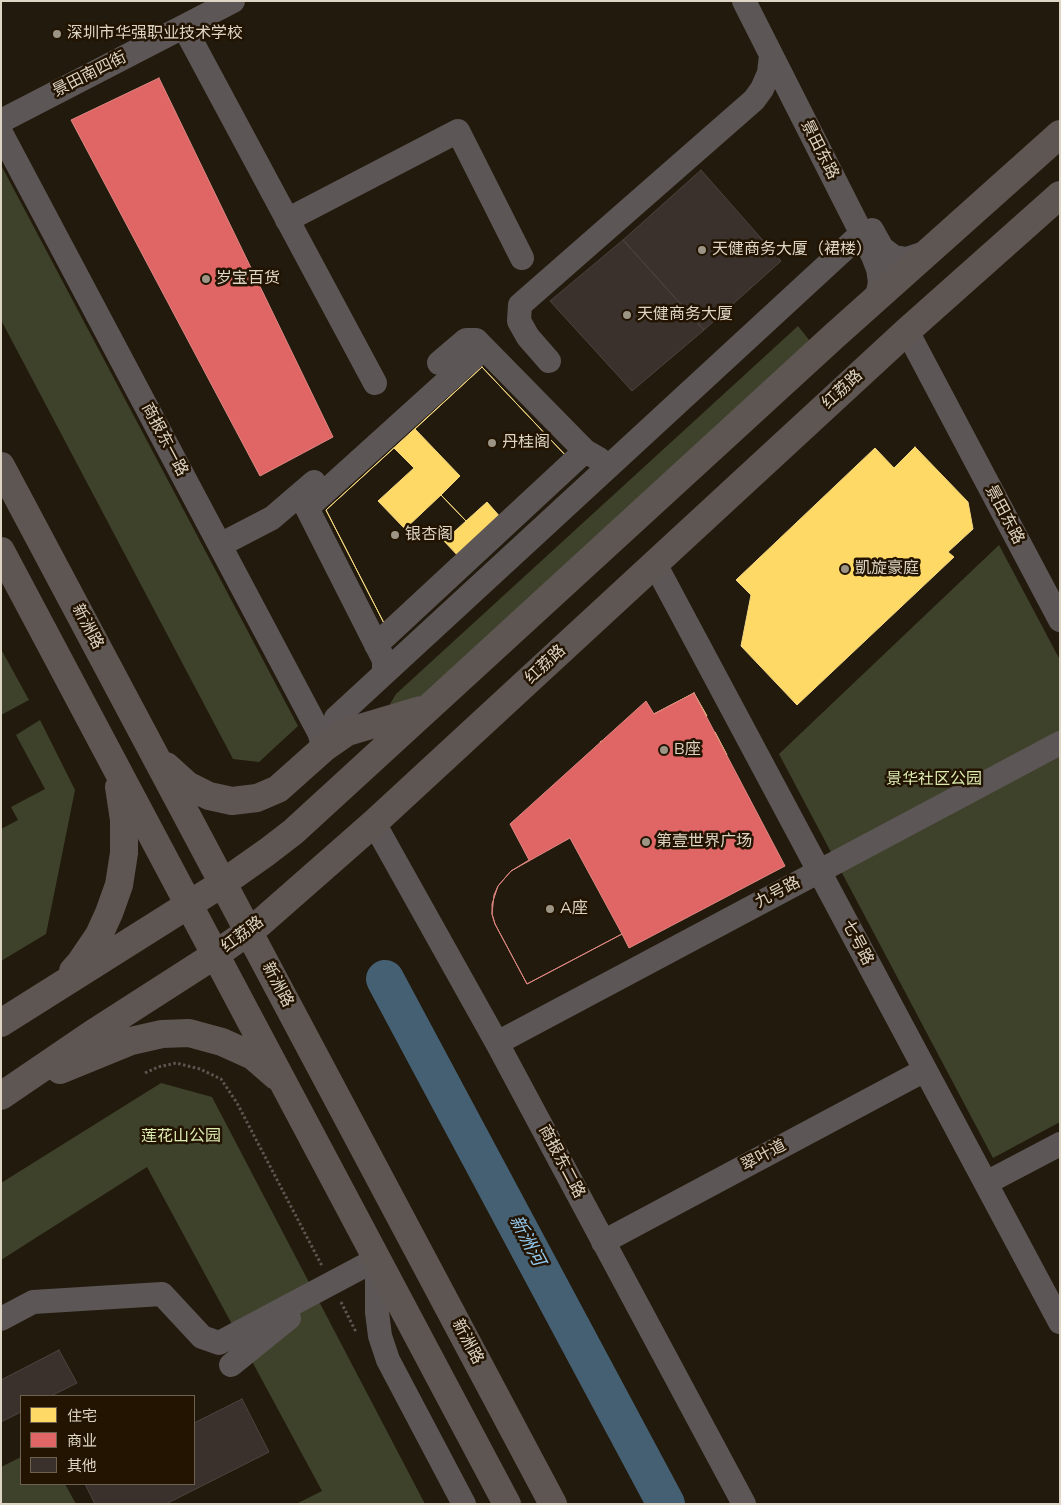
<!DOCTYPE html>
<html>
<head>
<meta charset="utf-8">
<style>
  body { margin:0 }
  #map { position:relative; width:1061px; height:1505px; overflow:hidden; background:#221a0c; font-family:"Nunito Sans","Noto Sans SC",sans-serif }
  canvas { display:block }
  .frame { position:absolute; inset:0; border:2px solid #ded5c5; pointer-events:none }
  .legend { position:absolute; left:20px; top:1395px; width:175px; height:90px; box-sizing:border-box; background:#221400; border:1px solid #6d614f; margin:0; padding:6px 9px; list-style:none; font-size:15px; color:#ded5c5 }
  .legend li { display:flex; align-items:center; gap:10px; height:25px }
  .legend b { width:25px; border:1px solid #6d614f }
</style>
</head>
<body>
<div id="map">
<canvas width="1061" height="1505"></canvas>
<div class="frame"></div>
<ul class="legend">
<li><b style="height:14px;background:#ffd966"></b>住宅</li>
<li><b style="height:14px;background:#e06666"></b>商业</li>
<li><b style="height:14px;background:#3a312c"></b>其他</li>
</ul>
</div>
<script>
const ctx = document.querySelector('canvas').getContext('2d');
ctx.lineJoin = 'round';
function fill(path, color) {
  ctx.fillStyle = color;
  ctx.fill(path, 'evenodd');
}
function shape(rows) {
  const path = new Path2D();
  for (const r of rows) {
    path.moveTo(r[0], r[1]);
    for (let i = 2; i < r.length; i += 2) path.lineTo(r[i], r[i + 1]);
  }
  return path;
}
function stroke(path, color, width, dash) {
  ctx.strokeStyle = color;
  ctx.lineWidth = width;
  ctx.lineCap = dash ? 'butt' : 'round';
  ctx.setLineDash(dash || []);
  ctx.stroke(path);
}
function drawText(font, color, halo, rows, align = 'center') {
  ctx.font = font + ' "Nunito Sans","Noto Sans SC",sans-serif';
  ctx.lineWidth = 5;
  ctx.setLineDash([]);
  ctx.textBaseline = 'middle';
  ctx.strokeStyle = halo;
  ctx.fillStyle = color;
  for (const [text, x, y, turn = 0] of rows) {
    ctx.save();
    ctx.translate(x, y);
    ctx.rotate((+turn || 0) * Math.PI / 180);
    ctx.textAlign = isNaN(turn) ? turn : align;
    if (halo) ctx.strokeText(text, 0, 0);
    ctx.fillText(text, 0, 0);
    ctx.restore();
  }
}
const green = shape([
  [1,165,298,726,259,762,233,759,1,320],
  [798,326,813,345,421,697,394,708,390,704,396,694],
  [999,545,1060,660,1060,1122,993,1158,779,754],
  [1,649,29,700,1,715],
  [40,720,75,790,46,934,1,961,1,829,18,820,11,807,45,789,16,735],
  [161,1083,212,1097,425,1504,296,1504,322,1491,147,1167,1,1260,1,1183],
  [21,1457,21,1484,65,1484,76,1504,1,1504,1,1467]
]);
const homes = shape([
  [482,367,568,458,386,627,326,510,482,367],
  [482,367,568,458,502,519,487,502,466,521,441,495,460,476,415,429,482,367],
  [915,447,968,502,973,529,948,552,954,557,797,705,741,646,751,595,736,580,875,448,894,468,915,447],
  [394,448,414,468,378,501,405,529,441,495,466,521,444,541,460,558,386,627,326,510,394,448],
  [694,693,707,716,684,728,693,744,715,732,727,755,705,767,717,789,666,816,655,794,633,806,620,782,642,771,634,755,613,766,600,742,694,693]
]);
const shops = shape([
  [159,78,333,437,260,476,71,120,159,78],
  [694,693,785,866,629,948,622,934,527,984,495,924,492,914,492,904,498,886,511,871,529,860,510,824,646,701,654,714,694,693],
  [570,838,622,934,527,984,495,924,492,914,494,895,498,886,511,871,570,838]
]);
const river = shape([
  [385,979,666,1504]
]);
const building = shape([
  [701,170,781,261,704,330,623,240,701,170],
  [623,240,704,330,632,391,550,301,623,240],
  [59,1350,77,1383,51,1396,21,1396,21,1412,1,1422,1,1380,59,1350],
  [242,1399,269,1452,166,1504,95,1504,85,1484,194,1484,194,1423,242,1399]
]);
const path = shape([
  [145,1073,158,1067,176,1063,200,1069,221,1079,237,1103,322,1266],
  [341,1302,356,1332]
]);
const minor = shape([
  [744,1,873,256,878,269,880,282,878,292,874,301],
  [184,27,375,383],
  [1,121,233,1],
  [1,133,319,732,324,748],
  [287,220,458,131,522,258],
  [872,230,882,248,894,257,907,259,928,252],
  [907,331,1060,620],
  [549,361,528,337,519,321,520,305,754,100,762,89,769,73,771,55],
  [439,363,466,340,476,340,585,451,599,459],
  [220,545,272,518,314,482],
  [655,564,1060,1322],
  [376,645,585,451],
  [384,673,384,660,307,508,484,348],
  [347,732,336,718,862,233],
  [374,823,497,1043,744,1504],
  [497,1043,1060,743],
  [986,1183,1060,1144],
  [603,1242,925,1070],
  [1,1319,33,1302,162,1294,202,1337,219,1343,377,1259,377,1312,380,1336,388,1360,464,1504],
  [231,1365,289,1318]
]);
const major = shape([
  [1,466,553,1504],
  [1,551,507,1504],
  [166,766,187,785,209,796,232,801,257,798,278,789,324,748,347,732,421,710],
  [73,971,80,963,99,935,109,913,119,885,124,853,124,820,119,787],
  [1,1023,223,883,267,852,293,832,833,337,1060,134],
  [60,1070,131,1041,162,1034,189,1033,222,1042,253,1056,276,1076],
  [1,1096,92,1034,215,955,259,924,374,823,907,331,1060,195]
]);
const markers = [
  [57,34,5,"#9c9484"],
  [702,250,5,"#9c9484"],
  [206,279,5,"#9c9484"],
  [627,315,5,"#9c9484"],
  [492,443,5,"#9c9484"],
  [395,535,5,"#9c9484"],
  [845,569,5,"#9c9484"],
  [664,750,5,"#9c9484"],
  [646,842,5,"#9c9484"],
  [550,909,5,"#9c9484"]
];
const poiNames = [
  ["深圳市华强职业技术学校",67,34],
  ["天健商务大厦（裙楼）",712,250],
  ["岁宝百货",216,279],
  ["天健商务大厦",637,315],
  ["丹桂阁",502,443],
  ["银杏阁",405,535],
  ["凱旋豪庭",855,569],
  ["B座",674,750],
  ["第壹世界广场",656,842],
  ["A座",560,909]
];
const streetNames = [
  ["景田南四街",90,75,-27],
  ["景田东路",819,150,63],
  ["红荔路",843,390,-43],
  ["商报东一路",164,440,62],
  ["景田东路",1004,515,62],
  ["新洲路",87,627,62],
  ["红荔路",546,665,-43],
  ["九号路",778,893,-28],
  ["红荔路",243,935,-37],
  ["七号路",857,943,62],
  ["新洲路",277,985,62],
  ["翠叶道",764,1156,-28],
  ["商报东二路",561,1162,62],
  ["新洲路",467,1342,62]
];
const parkNames = [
  ["景华社区公园",934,780],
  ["莲花山公园",181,1137]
];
const waterNames = [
  ["新洲河",526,1241,62]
];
fill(green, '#3e422b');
fill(homes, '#ffd966');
stroke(homes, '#f5d882', 1);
fill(shops, '#e06666');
stroke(shops, '#df8782', 1);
stroke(river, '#456073', 38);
fill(building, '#3a312c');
stroke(building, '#4e433f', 1);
stroke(path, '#5b5650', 3, [2.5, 2.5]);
stroke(minor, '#5d5656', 24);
stroke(major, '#5e5652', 28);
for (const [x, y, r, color] of markers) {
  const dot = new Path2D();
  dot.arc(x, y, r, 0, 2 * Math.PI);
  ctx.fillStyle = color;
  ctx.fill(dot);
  stroke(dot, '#221400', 2);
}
drawText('16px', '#ded5c5', '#221400', poiNames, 'left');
drawText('16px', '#ded5c5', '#221400', streetNames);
drawText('16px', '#ddecb0', '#221400', parkNames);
drawText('italic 18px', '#93caf1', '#221400', waterNames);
</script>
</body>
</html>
